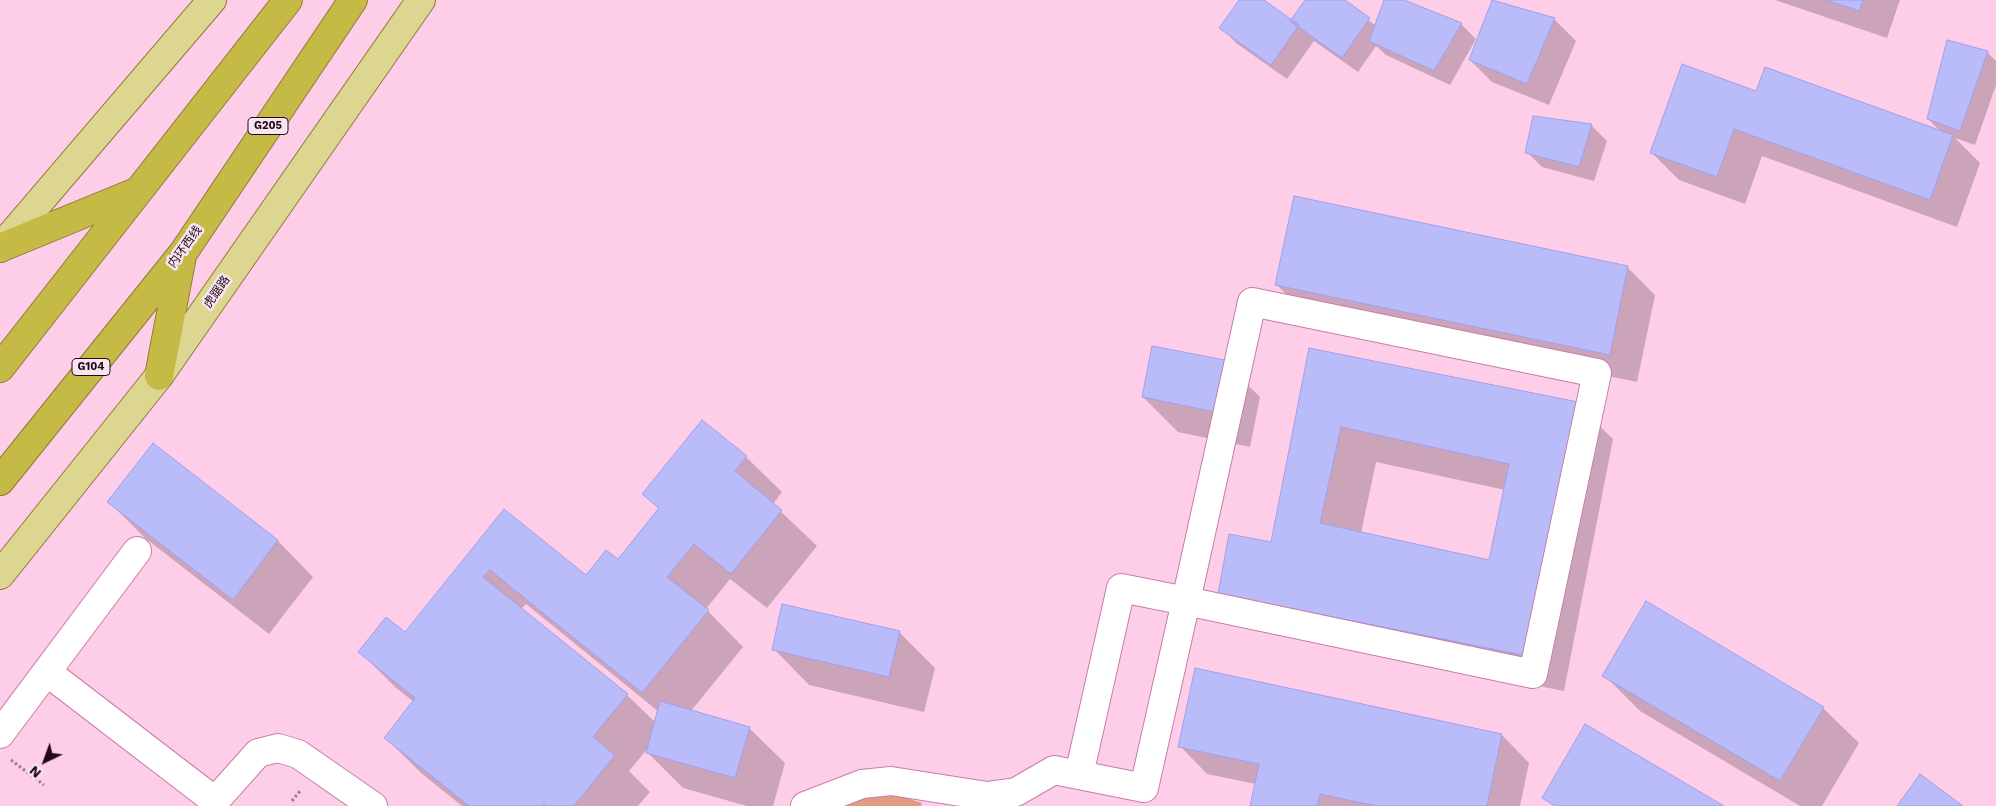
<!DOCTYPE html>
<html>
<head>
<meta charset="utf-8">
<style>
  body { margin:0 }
  #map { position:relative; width:1996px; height:806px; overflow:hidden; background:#fecee9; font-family:"Work Sans",sans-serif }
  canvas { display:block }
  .north { position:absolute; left:20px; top:736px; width:50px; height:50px; -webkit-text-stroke:4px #f6e6ef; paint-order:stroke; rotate:222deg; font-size:14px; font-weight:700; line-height:20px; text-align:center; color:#220719 }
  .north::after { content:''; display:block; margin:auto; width:18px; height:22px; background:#220719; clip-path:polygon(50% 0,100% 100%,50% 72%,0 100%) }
</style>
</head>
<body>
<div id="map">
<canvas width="1996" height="806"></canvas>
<div class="north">N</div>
</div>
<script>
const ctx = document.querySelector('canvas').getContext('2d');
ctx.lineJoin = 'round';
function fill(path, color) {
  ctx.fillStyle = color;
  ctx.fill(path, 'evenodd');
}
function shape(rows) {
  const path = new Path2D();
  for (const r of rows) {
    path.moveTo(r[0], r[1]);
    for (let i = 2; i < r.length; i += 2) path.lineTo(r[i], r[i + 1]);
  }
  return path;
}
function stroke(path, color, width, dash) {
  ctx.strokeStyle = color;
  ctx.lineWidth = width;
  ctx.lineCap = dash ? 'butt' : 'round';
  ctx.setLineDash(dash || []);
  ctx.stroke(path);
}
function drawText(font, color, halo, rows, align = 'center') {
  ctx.font = font + ' "Work Sans","Noto Sans SC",sans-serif';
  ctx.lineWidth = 5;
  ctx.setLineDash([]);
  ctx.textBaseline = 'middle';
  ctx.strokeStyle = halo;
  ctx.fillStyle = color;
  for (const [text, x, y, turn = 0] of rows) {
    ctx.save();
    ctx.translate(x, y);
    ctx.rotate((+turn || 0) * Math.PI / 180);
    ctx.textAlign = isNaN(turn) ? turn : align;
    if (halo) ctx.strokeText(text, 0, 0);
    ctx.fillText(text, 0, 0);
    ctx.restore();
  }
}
const green = shape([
  [879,789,922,803,921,806,836,806]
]);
const shadow = shape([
  [1240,0,1262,0,1292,21,1306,0,1343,0,1376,26,1386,0,1400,0,1461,24,1476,39,1450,85,1386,55,1376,46,1358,72,1314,41,1287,79,1236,43,1221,27],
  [1775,0,1900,0,1887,38],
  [1554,19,1576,41,1549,105,1492,82,1470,60],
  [1987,52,1996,61,1996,85,1975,145,1955,138,1980,163,1957,227,1762,156,1745,204,1679,180,1652,153,1757,93,1941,132,1928,119],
  [1591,125,1607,141,1594,181,1542,167,1527,152],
  [1627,267,1655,295,1637,382,1304,312,1277,285],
  [1310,350,1577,404,1613,439,1564,691,1255,629,1219,593,1272,544],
  [1376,462,1505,490,1490,562,1361,533],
  [1224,362,1260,397,1250,447,1178,432,1143,397],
  [703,421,746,457,782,492,773,504,817,546,767,608,730,579,706,609,743,647,691,711,749,728,785,763,773,806,747,806,683,788,647,752,649,747,629,771,650,792,638,806,462,806,421,773,386,738,414,702,395,687,360,652,406,634,504,511,586,577,618,560,659,509,644,494],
  [526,604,659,712,656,723,627,695,521,609],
  [154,445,278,541,313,577,269,634,145,538,109,502],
  [899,632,935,668,924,712,809,685,774,649],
  [1604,675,1823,708,1859,743,1822,806,1800,806,1640,711],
  [1502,735,1529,763,1520,806,1252,806,1256,784,1207,774,1180,746]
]);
const building = shape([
  [1239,0,1264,0,1299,25,1271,65,1219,28,1239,0],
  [1305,0,1345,0,1370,18,1342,58,1290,21,1305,0],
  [1384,0,1404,0,1462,23,1434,71,1369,41,1384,0],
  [1492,0,1555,18,1527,84,1469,60,1492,0],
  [1826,0,1863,0,1859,11,1826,0],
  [1947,40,1988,51,1960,131,1927,119,1947,40],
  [1682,64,1756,91,1765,67,1953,135,1930,200,1734,129,1717,177,1650,153,1682,64],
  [1533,116,1592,124,1579,167,1525,153,1533,116],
  [1294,196,1628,266,1610,355,1275,285,1294,196],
  [1152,346,1225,360,1215,412,1142,397,1152,346],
  [1309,348,1578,402,1528,656,1218,594,1229,534,1271,542,1309,348],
  [1341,427,1509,464,1489,560,1320,523,1341,427],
  [702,420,747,456,735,471,782,510,731,574,694,544,667,577,709,610,642,693,490,570,483,577,628,694,593,737,615,755,574,806,546,806,544,804,542,806,469,806,384,738,415,698,358,652,386,617,405,632,504,509,586,575,606,550,618,559,659,508,642,494,702,420],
  [153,443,278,540,233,600,107,502,153,443],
  [1646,601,1824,707,1780,781,1602,676,1646,601],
  [782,604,900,631,889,677,772,650,782,604],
  [1195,668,1502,734,1487,806,1376,806,1320,794,1317,806,1250,806,1259,764,1178,747,1195,668],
  [660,701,750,727,735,778,646,753,660,701],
  [1585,724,1724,806,1555,806,1542,798,1585,724],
  [1920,774,1963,806,1897,806,1920,774]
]);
const path = shape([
  [11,760,44,785],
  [292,801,300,791]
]);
const minor = shape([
  [47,672,215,801,258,753,278,748,298,754,373,806],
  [0,734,137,551],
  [805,806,862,784,891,781,987,796,1016,792,1054,770,1144,788,1186,601,1252,302,1597,373,1533,674,1186,601,1121,588,1079,775]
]);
const major = shape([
  [0,248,212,0],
  [0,575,159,376,421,0]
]);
const highway = shape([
  [0,248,136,192],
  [0,368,288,0],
  [159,376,182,256],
  [0,481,183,253,353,0]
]);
const shields = [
  [268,126,40],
  [91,367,38]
];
const shieldNames = [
  ["G205",268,126],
  ["G104",91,367]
];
const streetNames = [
  ["内环西线",185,247,-54],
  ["虎踞路",217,292,-55]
];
fill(green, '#df9c80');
fill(shadow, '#0003');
fill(building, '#babbf9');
stroke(building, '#9f9fea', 1);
stroke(minor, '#c77daa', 30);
stroke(major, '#8d7b37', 30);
stroke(highway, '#8d7b37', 30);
stroke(path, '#9f788f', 3, [2.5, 2.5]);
stroke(minor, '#fff', 28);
stroke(major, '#ddd691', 28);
stroke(highway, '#c6ba47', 28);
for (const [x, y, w] of shields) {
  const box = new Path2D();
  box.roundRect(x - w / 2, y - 8.5, w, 17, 4);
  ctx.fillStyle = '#f6e6ef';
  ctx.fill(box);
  stroke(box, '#220719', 1);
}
drawText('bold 11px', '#220719', null, shieldNames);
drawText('12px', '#220719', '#f6e6ef', streetNames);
</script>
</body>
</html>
